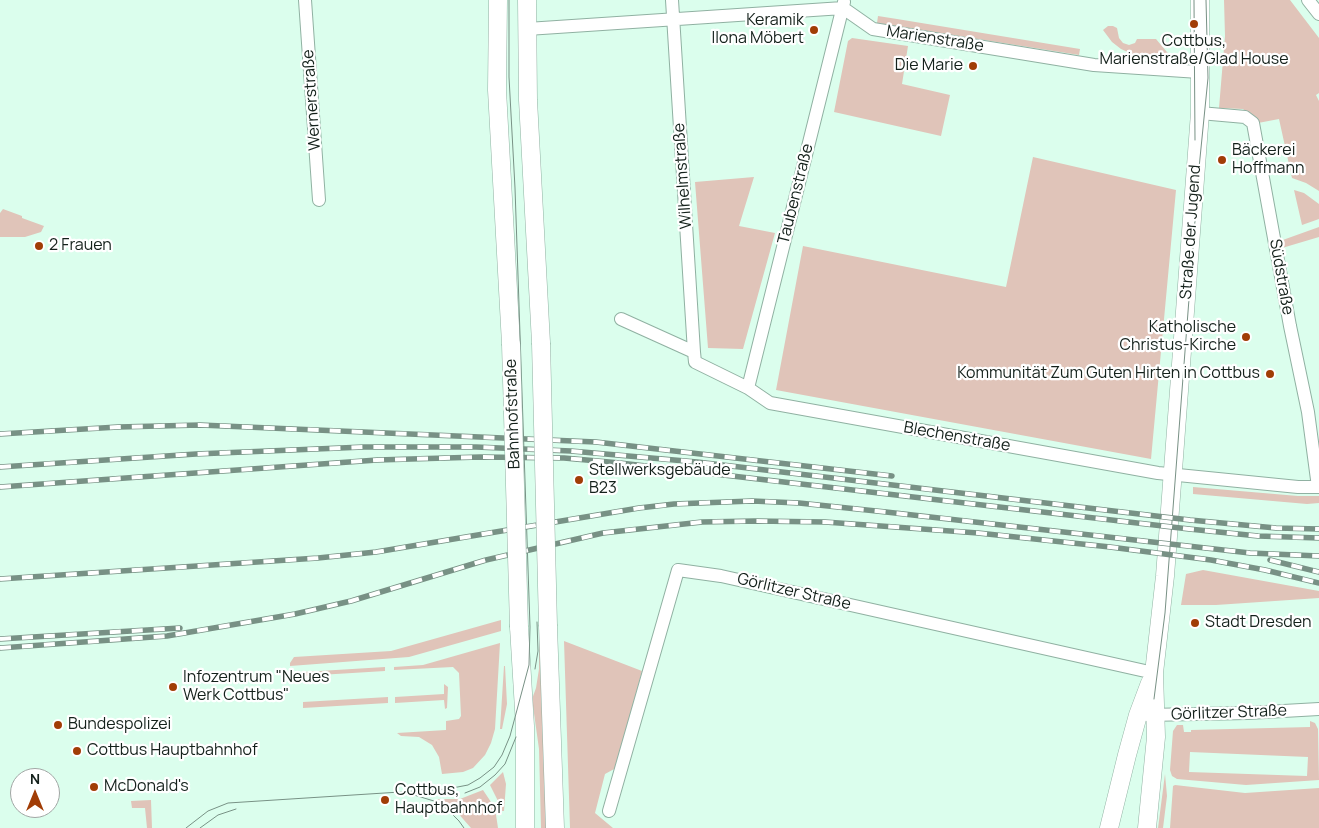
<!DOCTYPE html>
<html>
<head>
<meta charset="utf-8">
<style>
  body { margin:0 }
  #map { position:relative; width:1319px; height:828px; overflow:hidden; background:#dbfeed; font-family:Manrope,sans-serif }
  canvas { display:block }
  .north { position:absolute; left:10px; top:768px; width:50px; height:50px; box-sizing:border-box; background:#fff; border:1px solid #a1a6a4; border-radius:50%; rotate:0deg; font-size:14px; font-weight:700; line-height:20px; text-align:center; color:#14211b }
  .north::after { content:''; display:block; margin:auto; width:18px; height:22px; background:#a13d06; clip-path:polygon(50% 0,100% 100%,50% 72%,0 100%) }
</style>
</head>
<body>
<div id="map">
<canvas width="1319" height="828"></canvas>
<div class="north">N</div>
</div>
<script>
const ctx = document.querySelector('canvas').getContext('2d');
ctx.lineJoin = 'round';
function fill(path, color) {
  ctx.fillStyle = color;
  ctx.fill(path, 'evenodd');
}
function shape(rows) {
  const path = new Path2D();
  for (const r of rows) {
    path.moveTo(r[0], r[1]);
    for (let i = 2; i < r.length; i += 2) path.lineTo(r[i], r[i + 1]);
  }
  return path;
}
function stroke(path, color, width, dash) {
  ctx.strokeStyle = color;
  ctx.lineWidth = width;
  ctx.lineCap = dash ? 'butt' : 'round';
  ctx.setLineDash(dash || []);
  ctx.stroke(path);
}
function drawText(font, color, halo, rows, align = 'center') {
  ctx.font = font + ' Manrope,sans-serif';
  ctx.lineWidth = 4.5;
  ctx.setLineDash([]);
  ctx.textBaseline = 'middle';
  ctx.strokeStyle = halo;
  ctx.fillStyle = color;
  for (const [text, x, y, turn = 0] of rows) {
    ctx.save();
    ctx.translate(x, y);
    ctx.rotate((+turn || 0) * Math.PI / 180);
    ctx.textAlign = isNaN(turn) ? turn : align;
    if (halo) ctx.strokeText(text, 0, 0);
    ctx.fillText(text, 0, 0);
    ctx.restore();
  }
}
const green = shape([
  [1224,0,1290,0,1319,38,1319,93,1316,95,1319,101,1319,191,1306,183,1292,178,1279,119,1258,123,1243,109,1219,108,1225,36],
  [878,16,897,19,1080,49,1079,55,877,23],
  [1108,26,1113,26,1117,28,1119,38,1123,43,1129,45,1135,43,1137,39,1156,39,1172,58,1132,54,1121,49,1112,42,1103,30],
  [852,38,908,46,902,84,950,95,941,136,834,112,848,41],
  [1033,157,1176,190,1151,459,776,390,803,246,1006,287],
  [754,177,739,226,775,233,743,349,708,348,695,182],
  [1294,190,1304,193,1319,204,1319,219,1302,225],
  [3,209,22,216,22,218,44,226,41,232,25,237,0,237,0,213],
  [1319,227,1319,237,1282,248,1280,241],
  [1193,487,1298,496,1319,496,1319,503,1307,504,1193,494],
  [1203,570,1319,591,1319,598,1216,605,1181,605,1186,574],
  [501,620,501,631,409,657,290,666,290,663,294,657,391,651],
  [539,632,541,632,547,828,541,828,539,749,532,699,536,688,539,669],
  [564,641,642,671,616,768,605,774,595,813,613,828,570,828],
  [500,643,495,729,491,743,485,755,473,768,463,772,442,774,439,757,432,745,419,737,401,736,397,733,446,730,446,721,459,719,461,716,459,673,453,667,394,670,394,667,423,665],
  [504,666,505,666,507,704,502,729,500,729],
  [385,667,385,671,303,676,303,672],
  [444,684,448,687,447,708,445,709,444,700,395,703,395,697,444,694],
  [388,697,388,703,303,708,303,702],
  [1310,721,1315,723,1318,729,1319,780,1246,785,1177,779,1172,776,1170,770,1173,731,1177,725,1183,725,1184,732,1191,732,1191,730,1310,727],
  [1190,752,1308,757,1307,776,1189,772],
  [503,772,506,784,504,811,502,811,501,807,490,785],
  [1165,774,1167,796,1163,828,1158,828],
  [1175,785,1245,793,1319,788,1319,828,1170,828,1173,786],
  [483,790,495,808,498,828,471,828,456,811,437,799,460,799],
  [151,800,152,828,147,828,145,808,132,808,131,801]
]);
const minor = shape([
  [305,0,319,200],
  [672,0,694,352],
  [1308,0,1319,14],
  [527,29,843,8,873,29,1094,65,1199,72],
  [1200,113,1245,117,1253,123,1290,326,1308,412,1318,487],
  [621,319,694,352,695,362,748,388,770,403,1158,473,1298,487,1319,487],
  [748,388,844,2],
  [1147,715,1248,713,1319,709],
  [609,811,678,570,721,576,1154,673]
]);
const secondary = shape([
  [498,0,497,90,511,344],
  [527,0,528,100,541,343],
  [548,626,555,828],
  [519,627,525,726,525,828],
  [1109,828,1127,755,1138,715,1150,683],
  [1147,828,1156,737,1154,673,1165,576,1200,113,1200,0]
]);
const tram = shape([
  [1194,0,1195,140],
  [535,669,538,651,537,622],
  [1154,699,1165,613,1199,168,1208,78,1206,0],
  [465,793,480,787,495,775,505,764,516,737],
  [414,795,434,801,447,809,459,821,464,828],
  [186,828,208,811,228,803,447,789,468,785,480,778,494,767,502,755,510,736,529,665,530,627,515,188,509,77,509,0],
  [200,828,218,815,236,809]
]);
const rail = shape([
  [0,434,118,427,200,425,596,442,892,476],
  [0,467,196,454,364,447,476,447,571,451,697,462,1190,520,1276,528,1319,529],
  [0,487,377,460,480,457,564,458,620,463,1189,529,1258,536,1319,538],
  [1270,560,1319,572],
  [0,579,318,558,376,552,639,508,674,504,752,501,799,503,886,512,1250,553,1319,556],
  [0,639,180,628],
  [0,648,167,636,295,614,351,601,486,560,603,533,702,522,755,521,825,522,978,533,1110,547,1211,560,1265,570,1319,583]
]);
const secondaryBridge = shape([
  [541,343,548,626],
  [511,344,519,627]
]);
const markers = [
  [1194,24,5,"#a13d06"],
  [814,30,5,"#a13d06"],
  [973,66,5,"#a13d06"],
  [1222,160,5,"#a13d06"],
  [39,246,5,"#a13d06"],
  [1246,337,5,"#a13d06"],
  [1270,374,5,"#a13d06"],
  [579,480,5,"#a13d06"],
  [1195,623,5,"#a13d06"],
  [173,687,5,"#a13d06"],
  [58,725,5,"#a13d06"],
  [77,751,5,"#a13d06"],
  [94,787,5,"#a13d06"],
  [385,800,5,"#a13d06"]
];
const poiNames = [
  ["Keramik",804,21,"right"],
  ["Ilona Möbert",804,39,"right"],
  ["Cottbus,",1194,42,"center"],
  ["Marienstraße/Glad House",1194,60,"center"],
  ["Die Marie",963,66,"right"],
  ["Bäckerei",1232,151],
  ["Hoffmann",1232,169],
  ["2 Frauen",49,246],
  ["Katholische",1236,328,"right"],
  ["Christus-Kirche",1236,346,"right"],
  ["Kommunität Zum Guten Hirten in Cottbus",1260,374,"right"],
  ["Stellwerksgebäude",589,471],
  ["B23",589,489],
  ["Stadt Dresden",1205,623],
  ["Infozentrum \"Neues",183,678],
  ["Werk Cottbus\"",183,696],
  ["Bundespolizei",68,725],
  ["Cottbus Hauptbahnhof",87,751],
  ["McDonald's",104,787],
  ["Cottbus,",395,791],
  ["Hauptbahnhof",395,809]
];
const streetNames = [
  ["Marienstraße",935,39,9],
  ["Wernerstraße",312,100,-94],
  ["Wilhelmstraße",683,176,-94],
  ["Taubenstraße",796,194,-76],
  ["Straße der Jugend",1191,232,-86],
  ["Südstraße",1281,277,80],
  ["Bahnhofstraße",513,414,-92],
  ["Blechenstraße",957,437,10],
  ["Görlitzer Straße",794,592,13],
  ["Görlitzer Straße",1229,713,-2]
];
fill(green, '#e0c4b9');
stroke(minor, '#90b1a2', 14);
stroke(secondary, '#90b1a2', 19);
stroke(minor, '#fff', 12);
stroke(secondary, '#fff', 18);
stroke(tram, '#789185', 1);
stroke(rail, '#789185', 5.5);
stroke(rail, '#fff', 4, [11]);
stroke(secondaryBridge, '#90b1a2', 19, []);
stroke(secondaryBridge, '#fff', 18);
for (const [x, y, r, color] of markers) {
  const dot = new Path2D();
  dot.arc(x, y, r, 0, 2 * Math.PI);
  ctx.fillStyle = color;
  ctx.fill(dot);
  stroke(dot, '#fff', 2);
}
drawText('16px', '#14211b', '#fff', poiNames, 'left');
drawText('16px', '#14211b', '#fff', streetNames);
</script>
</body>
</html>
